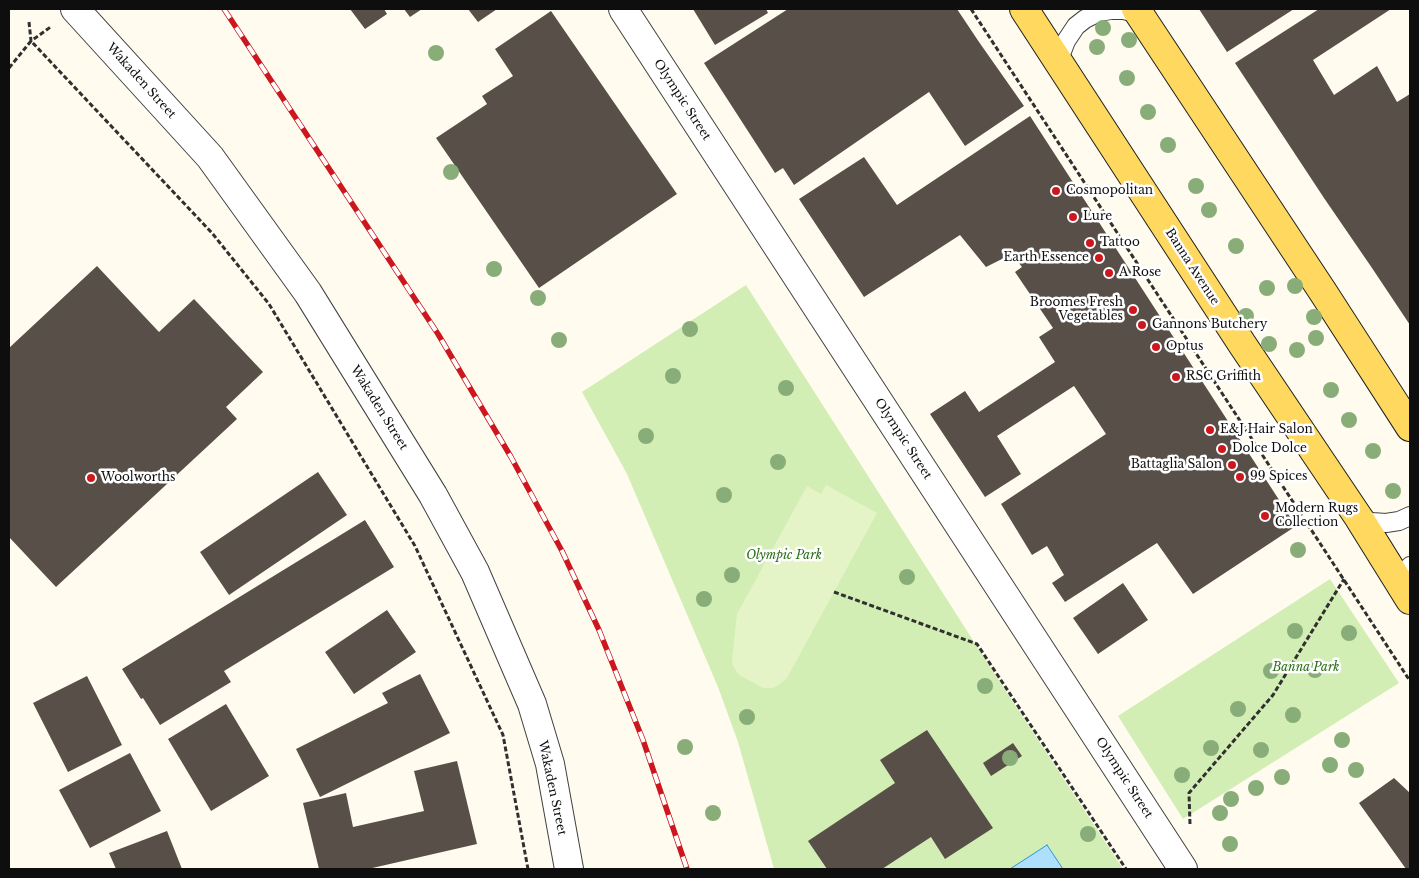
<!DOCTYPE html>
<html>
<head>
<meta charset="utf-8">
<style>
  body { margin:0 }
  #map { position:relative; width:1419px; height:878px; overflow:hidden; background:#fffcef; font-family:"Libre Baskerville",serif }
  canvas { display:block }
  .frame { position:absolute; inset:0; border:10px solid #0e0e0e; pointer-events:none }
</style>
</head>
<body>
<div id="map">
<canvas width="1419" height="878"></canvas>
<div class="frame"></div>
</div>
<script>
const ctx = document.querySelector('canvas').getContext('2d');
ctx.lineJoin = 'round';
function fill(path, color) {
  ctx.fillStyle = color;
  ctx.fill(path, 'evenodd');
}
function shape(rows) {
  const path = new Path2D();
  for (const r of rows) {
    path.moveTo(r[0], r[1]);
    for (let i = 2; i < r.length; i += 2) path.lineTo(r[i], r[i + 1]);
  }
  return path;
}
function stroke(path, color, width, dash) {
  ctx.strokeStyle = color;
  ctx.lineWidth = width;
  ctx.lineCap = dash ? 'butt' : 'round';
  ctx.setLineDash(dash || []);
  ctx.stroke(path);
}
function drawText(font, color, halo, rows, align = 'center') {
  ctx.font = font + ' "Libre Baskerville",serif';
  ctx.lineWidth = 5;
  ctx.setLineDash([]);
  ctx.textBaseline = 'middle';
  ctx.strokeStyle = halo;
  ctx.fillStyle = color;
  for (const [text, x, y, turn = 0] of rows) {
    ctx.save();
    ctx.translate(x, y);
    ctx.rotate((+turn || 0) * Math.PI / 180);
    ctx.textAlign = isNaN(turn) ? turn : align;
    if (halo) ctx.strokeText(text, 0, 0);
    ctx.fillText(text, 0, 0);
    ctx.restore();
  }
}
const green = shape([
  [746,285,992,670,1123,869,774,869,738,742,718,687,627,474,582,392],
  [1330,579,1399,683,1183,819,1118,716]
]);
const pitch = shape([
  [826,485,877,513,787,678,780,684,773,688,763,688,739,675,733,666,732,660,737,614,807,486,821,494]
]);
const water = shape([
  [1047,845,1063,869,1010,869,1047,845]
]);
const building = shape([
  [350,9,384,9,387,14,365,29],
  [404,9,422,9,410,17],
  [468,9,497,9,478,22],
  [693,9,766,9,768,13,715,45],
  [788,9,957,9,979,42,1024,106,965,146,929,92,794,185,783,168,775,173,704,63],
  [1199,9,1294,9,1227,52],
  [1319,9,1391,9,1313,60,1334,95,1377,66,1397,102,1410,94,1410,325,1372,268,1324,198,1235,63],
  [551,11,677,194,539,288,436,138,487,104,482,96,513,76,495,49],
  [1030,116,1296,526,1193,594,1157,543,1065,602,1052,583,1064,575,1047,546,1032,555,1001,504,1106,434,1074,386,997,436,1021,474,985,497,930,414,965,391,979,412,1055,362,1039,337,1053,328,1015,272,1022,267,1012,254,986,267,960,235,864,297,799,199,864,157,897,205],
  [97,266,159,332,194,299,263,372,226,407,237,419,56,587,9,537,9,348],
  [318,472,347,515,229,595,200,552],
  [365,520,394,567,224,671,231,682,160,725,143,698,141,699,122,669],
  [1123,583,1148,620,1098,654,1073,618],
  [387,610,416,652,354,694,325,652],
  [420,674,450,733,320,797,296,749,388,703,382,693],
  [87,676,122,745,68,772,33,703],
  [226,704,269,776,211,811,168,739],
  [927,730,993,828,945,859,931,837,882,869,827,869,808,841,895,783,880,760],
  [1013,743,1022,756,991,776,983,763],
  [130,753,161,811,90,848,59,790],
  [457,761,477,844,368,869,319,869,303,803,346,793,353,827,424,811,414,771],
  [1394,778,1410,793,1410,869,1406,869,1359,803],
  [167,831,182,869,116,869,109,853]
]);
const path = shape([
  [971,9,1410,681],
  [29,22,31,41,52,26],
  [9,68,31,41,212,233,269,304,415,546,503,735,528,869],
  [834,592,977,644,1126,869],
  [1190,824,1189,793,1273,695,1344,579]
]);
const service = shape([
  [1060,65,1061,54,1066,41,1076,26,1085,19,1099,12,1111,10,1124,10,1139,14],
  [1359,518,1372,522,1386,523,1399,521,1410,516],
  [1404,590,1410,566]
]);
const minor = shape([
  [623,9,1183,869]
]);
const tertiary = shape([
  [75,9,210,157,308,293,433,495,475,572,532,704,550,764,569,869]
]);
const primary = shape([
  [1024,9,1242,344,1359,518,1410,600],
  [1136,9,1323,292,1410,427]
]);
const rail = shape([
  [224,9,438,334,511,457,562,551,599,630,643,740,687,869]
]);
const trees = [
  [1103,28],
  [1129,40],
  [1097,47],
  [436,53],
  [1127,78],
  [1148,112],
  [1168,145],
  [451,172],
  [1196,186],
  [1209,210],
  [1236,246],
  [494,269],
  [1295,286],
  [1267,288],
  [538,298],
  [1246,316],
  [1314,317],
  [690,329],
  [1316,338],
  [559,340],
  [1269,344],
  [1297,350],
  [673,376],
  [786,388],
  [1331,390],
  [1349,420],
  [646,436],
  [1373,451],
  [778,462],
  [1393,491],
  [724,495],
  [1298,550],
  [732,575],
  [907,577],
  [704,599],
  [1295,631],
  [1349,633],
  [1315,670],
  [1271,671],
  [985,686],
  [1238,709],
  [1293,715],
  [747,717],
  [1342,740],
  [685,747],
  [1211,748],
  [1261,750],
  [1010,758],
  [1330,765],
  [1356,770],
  [1182,775],
  [1282,777],
  [1256,788],
  [1231,799],
  [713,813],
  [1220,813],
  [1088,834],
  [1230,844]
];
const markers = [
  [1056,191,5,"#cd171f"],
  [1073,217,5,"#cd171f"],
  [1090,243,5,"#cd171f"],
  [1099,258,5,"#cd171f"],
  [1109,273,5,"#cd171f"],
  [1133,310,5,"#cd171f"],
  [1142,325,5,"#cd171f"],
  [1156,347,5,"#cd171f"],
  [1176,377,5,"#cd171f"],
  [1210,430,5,"#cd171f"],
  [1222,449,5,"#cd171f"],
  [1232,465,5,"#cd171f"],
  [1240,477,5,"#cd171f"],
  [91,478,5,"#cd171f"],
  [1265,516,5,"#cd171f"]
];
const streetNames = [
  ["Wakaden Street",141,81,48],
  ["Olympic Street",682,100,57],
  ["Banna Avenue",1192,267,57],
  ["Wakaden Street",379,408,58],
  ["Olympic Street",903,439,57],
  ["Olympic Street",1124,778,57],
  ["Wakaden Street",552,788,78]
];
const poiNames = [
  ["Cosmopolitan",1066,191],
  ["Lure",1083,217],
  ["Tattoo",1100,243],
  ["Earth Essence",1089,258,"right"],
  ["A Rose",1119,273],
  ["Broomes Fresh",1123,303,"right"],
  ["Vegetables",1123,317,"right"],
  ["Gannons Butchery",1152,325],
  ["Optus",1166,347],
  ["RSC Griffith",1186,377],
  ["E&J Hair Salon",1220,430],
  ["Dolce Dolce",1232,449],
  ["Battaglia Salon",1222,465,"right"],
  ["99 Spices",1250,477],
  ["Woolworths",101,478],
  ["Modern Rugs",1275,509],
  ["Collection",1275,523]
];
const parkNames = [
  ["Olympic Park",784,556],
  ["Banna Park",1306,668]
];
fill(green, '#d2eeb4');
fill(pitch, '#e4f4c7');
fill(water, '#aedffc');
stroke(water, '#2d96db', 1);
fill(building, '#584f49');
stroke(service, '#414141', 20);
stroke(minor, '#414141', 30);
stroke(tertiary, '#414141', 30);
stroke(primary, '#1f1f1f', 30);
stroke(path, '#303030', 3, [5, 2.5]);
stroke(service, '#fff', 18);
stroke(minor, '#fff', 28);
stroke(tertiary, '#fff', 28);
stroke(primary, '#ffd85f', 28);
stroke(rail, '#cd171f', 5.5);
stroke(rail, '#fff', 4, [11]);
ctx.fillStyle = '#89ad78';
for (const [x, y] of trees) {
  ctx.beginPath();
  ctx.arc(x, y, 8, 0, 2 * Math.PI);
  ctx.fill();
}
for (const [x, y, r, color] of markers) {
  const dot = new Path2D();
  dot.arc(x, y, r, 0, 2 * Math.PI);
  ctx.fillStyle = color;
  ctx.fill(dot);
  stroke(dot, '#fff', 2);
}
drawText('12px', '#0e0e0e', '#fff', streetNames);
drawText('12px', '#0e0e0e', '#fff', poiNames, 'left');
drawText('italic 12px', '#296d17', '#fff', parkNames);
</script>
</body>
</html>
